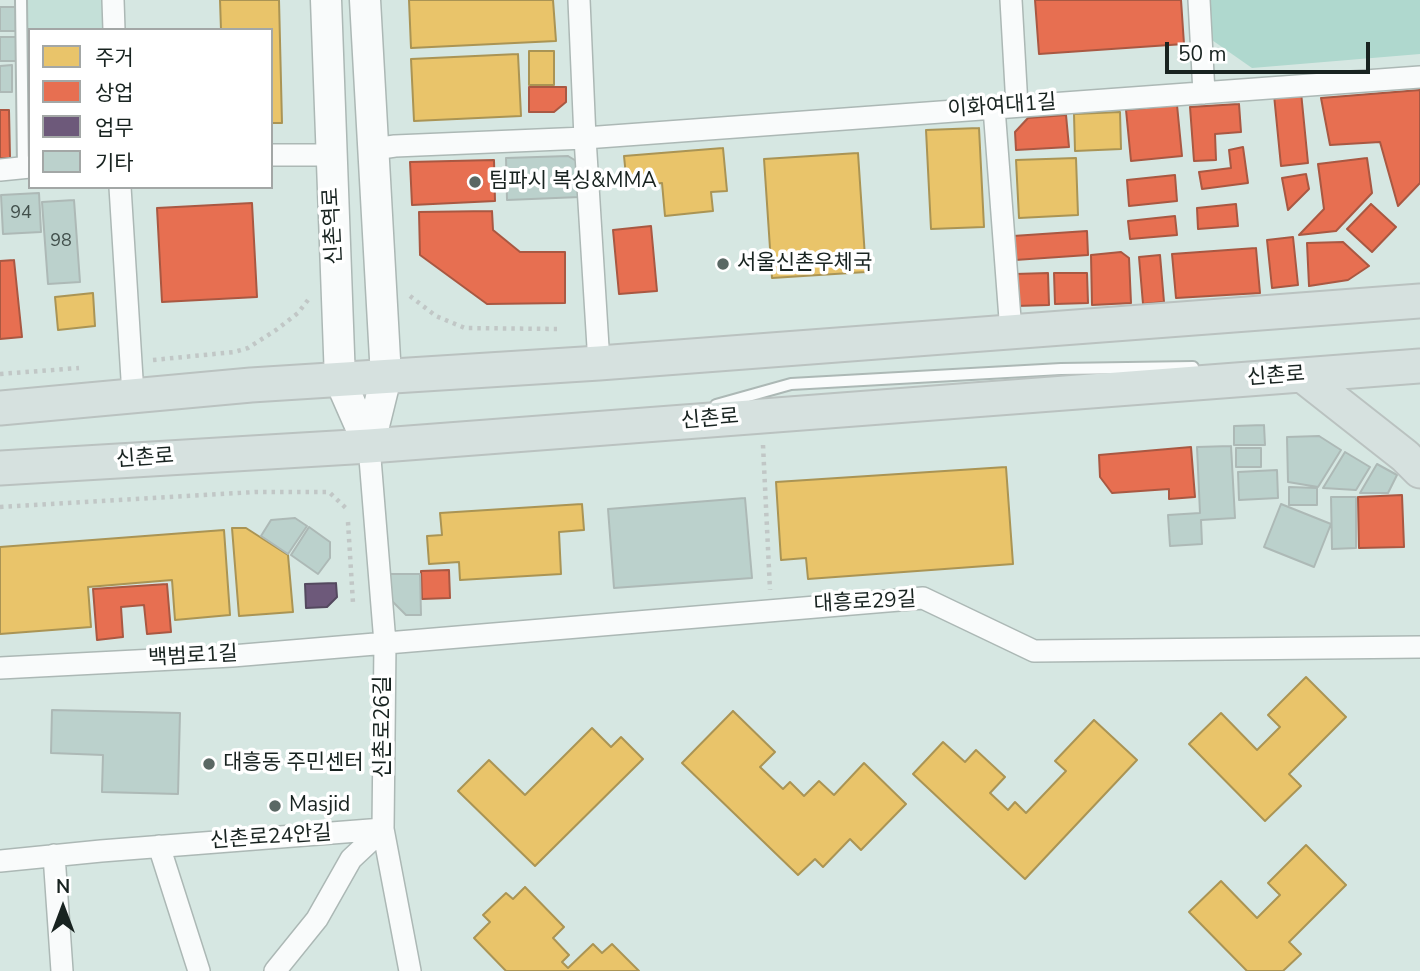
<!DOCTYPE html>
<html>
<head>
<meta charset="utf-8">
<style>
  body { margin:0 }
  #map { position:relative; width:1420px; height:971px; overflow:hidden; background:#d6e7e2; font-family:"Nunito Sans","Noto Sans KR",sans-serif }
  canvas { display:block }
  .legend { position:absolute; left:28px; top:28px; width:245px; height:161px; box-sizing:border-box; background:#fff; border:2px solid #a3a7a6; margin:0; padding:9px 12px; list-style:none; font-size:21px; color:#182320 }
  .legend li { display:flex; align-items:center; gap:14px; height:35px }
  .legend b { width:35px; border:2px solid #a3a7a6 }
  .north { position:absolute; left:28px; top:873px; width:70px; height:70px; -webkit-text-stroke:5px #fff; paint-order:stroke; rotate:0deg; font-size:19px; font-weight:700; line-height:28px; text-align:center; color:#182320 }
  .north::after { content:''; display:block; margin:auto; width:24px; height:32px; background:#182320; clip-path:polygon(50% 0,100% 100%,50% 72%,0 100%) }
  .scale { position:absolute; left:1165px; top:42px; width:205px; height:32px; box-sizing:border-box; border:4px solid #182320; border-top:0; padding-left:9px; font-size:21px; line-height:24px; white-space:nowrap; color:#182320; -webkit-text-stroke:5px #fff; paint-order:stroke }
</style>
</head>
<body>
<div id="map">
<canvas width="1420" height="971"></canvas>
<ul class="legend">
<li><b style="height:19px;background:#e9c46a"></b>주거</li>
<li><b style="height:19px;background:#e76f51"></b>상업</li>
<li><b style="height:19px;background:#6d597a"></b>업무</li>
<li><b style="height:19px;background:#bbd1cc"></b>기타</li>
</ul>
<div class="north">N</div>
<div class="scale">50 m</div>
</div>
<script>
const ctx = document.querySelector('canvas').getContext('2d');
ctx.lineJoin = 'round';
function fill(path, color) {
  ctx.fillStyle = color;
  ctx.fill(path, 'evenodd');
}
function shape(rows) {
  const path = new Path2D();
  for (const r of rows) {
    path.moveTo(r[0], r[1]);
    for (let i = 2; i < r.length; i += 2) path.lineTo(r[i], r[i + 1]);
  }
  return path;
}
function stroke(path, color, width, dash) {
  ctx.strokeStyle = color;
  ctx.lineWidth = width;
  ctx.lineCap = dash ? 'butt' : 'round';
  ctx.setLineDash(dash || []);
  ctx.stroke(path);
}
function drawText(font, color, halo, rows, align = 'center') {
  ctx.font = font + ' "Nunito Sans","Noto Sans KR",sans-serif';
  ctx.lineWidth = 7;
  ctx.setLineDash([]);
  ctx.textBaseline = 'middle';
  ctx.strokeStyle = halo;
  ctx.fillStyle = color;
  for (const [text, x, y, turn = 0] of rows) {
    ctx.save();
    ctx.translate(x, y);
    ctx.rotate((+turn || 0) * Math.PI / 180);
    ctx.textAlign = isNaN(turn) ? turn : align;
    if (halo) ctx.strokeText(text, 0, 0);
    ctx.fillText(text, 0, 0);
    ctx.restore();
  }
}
const built = shape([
  [28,0,104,0,104,30,30,30,28,45]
]);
const green = shape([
  [1207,0,1420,0,1420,54,1252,68,1209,38]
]);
const homes = shape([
  [220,0,279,0,282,123,271,123,271,30,221,30,220,0],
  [409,0,553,0,556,41,411,48,409,0],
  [529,51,554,51,554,85,529,85,529,51],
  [518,54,521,116,414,121,411,59,518,54],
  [1120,112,1121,149,1075,151,1074,114,1120,112],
  [979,128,984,227,931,229,926,130,979,128],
  [723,148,727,191,711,192,713,211,665,216,662,183,627,186,624,156,723,148],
  [858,153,866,272,772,278,764,159,858,153],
  [1076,158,1078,215,1019,218,1016,160,1076,158],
  [93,293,95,326,58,330,55,297,93,293],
  [1006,467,1013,564,808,579,806,558,781,560,776,482,1006,467],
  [582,504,584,530,559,532,561,574,460,580,459,562,429,564,427,536,442,535,440,513,582,504],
  [232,528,246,528,288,555,293,612,239,616,232,528],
  [224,530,230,615,175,620,172,580,88,587,91,627,0,634,0,547,224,530],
  [1306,677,1346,717,1289,774,1301,786,1265,821,1189,744,1221,713,1257,750,1280,727,1268,715,1306,677],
  [733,711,775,752,760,767,783,789,790,782,804,796,819,781,834,795,864,763,906,804,861,850,850,839,823,867,815,859,798,875,682,763,733,711],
  [1094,720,1137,760,1025,879,913,774,943,742,965,762,976,750,1005,777,990,793,1008,810,1015,802,1026,813,1066,771,1055,761,1094,720],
  [592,728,611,747,621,737,643,759,535,866,458,791,489,760,525,795,592,728],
  [1306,845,1346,885,1289,942,1301,954,1283,971,1247,971,1189,912,1221,881,1257,918,1280,895,1268,883,1306,845],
  [525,887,564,927,553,938,569,955,562,962,568,968,593,944,602,953,612,944,639,971,506,971,474,938,490,922,483,915,506,893,513,899,525,887]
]);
const shops = shape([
  [1035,0,1181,0,1184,44,1039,54,1035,0],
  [529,87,566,87,566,102,554,112,529,112,529,87],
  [1420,90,1420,183,1398,206,1380,142,1330,145,1321,98,1420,90],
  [1301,92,1308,163,1281,166,1274,95,1301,92],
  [1239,104,1241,132,1215,134,1216,160,1194,161,1190,107,1239,104],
  [1177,105,1182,156,1131,161,1126,110,1177,105],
  [0,110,9,110,10,158,0,158,0,110],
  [1066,115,1069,147,1016,150,1015,132,1028,118,1066,115],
  [1243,147,1248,183,1202,189,1199,172,1231,168,1229,150,1243,147],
  [1367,158,1372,193,1336,231,1299,235,1324,209,1318,164,1367,158],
  [494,160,495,201,412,205,410,162,494,160],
  [1306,174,1309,189,1288,210,1282,178,1306,174],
  [1175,175,1177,201,1129,206,1127,180,1175,175],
  [252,203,257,297,162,302,157,208,252,203],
  [1236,204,1238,226,1198,229,1197,208,1236,204],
  [1371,204,1396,227,1372,252,1347,229,1371,204],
  [492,211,493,230,520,252,565,252,565,303,487,304,420,255,419,212,492,211],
  [1175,216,1177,235,1130,239,1128,221,1175,216],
  [651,226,657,291,619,294,613,230,651,226],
  [1087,231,1088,255,1015,260,1013,236,1087,231],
  [1293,237,1298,285,1272,288,1267,240,1293,237],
  [1343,242,1369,266,1348,280,1309,286,1307,243,1343,242],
  [1256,248,1260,293,1176,298,1172,254,1256,248],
  [1121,252,1129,258,1131,303,1092,305,1091,255,1121,252],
  [1160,255,1164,302,1143,304,1139,257,1160,255],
  [14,260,22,337,0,339,0,261,14,260],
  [1048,273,1049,305,1016,306,1015,274,1048,273],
  [1054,273,1087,273,1088,303,1055,304,1054,273],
  [1191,447,1195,497,1169,499,1169,489,1112,493,1100,477,1099,455,1191,447],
  [1402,495,1404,547,1359,548,1358,497,1402,495],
  [449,570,450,598,422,599,421,571,449,570],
  [167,584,171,632,147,634,144,605,121,607,123,637,97,640,93,589,167,584]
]);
const offices = shape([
  [336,583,337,597,327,607,306,608,305,584,336,583]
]);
const building = shape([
  [0,7,16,7,16,31,0,31,0,7],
  [0,37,17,37,17,61,0,61,0,37],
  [12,65,12,92,0,92,0,66,12,65],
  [568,156,578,162,580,197,507,200,506,158,568,156],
  [39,193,41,232,3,234,1,195,39,193],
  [74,200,80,282,48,284,42,202,74,200],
  [1264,425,1265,445,1234,445,1234,426,1264,425],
  [1319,436,1341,450,1318,487,1288,482,1287,437,1319,436],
  [1231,446,1235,518,1201,520,1202,544,1170,546,1168,515,1200,513,1197,447,1231,446],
  [1236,448,1261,448,1261,467,1236,467,1236,448],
  [1345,452,1370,467,1356,490,1323,488,1345,452],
  [1377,464,1397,475,1388,493,1360,493,1377,464],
  [1277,470,1278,498,1239,500,1238,472,1277,470],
  [1289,487,1317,488,1317,505,1289,505,1289,487],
  [1331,497,1356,497,1356,548,1332,549,1331,497],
  [745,498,752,578,614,588,608,509,745,498],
  [1281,504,1331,524,1314,567,1264,547,1281,504],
  [295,518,307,526,288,554,261,536,271,520,295,518],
  [309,527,330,542,330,558,318,574,291,555,309,527],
  [389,574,420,574,421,615,406,615,389,598,389,574],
  [52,710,180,713,178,794,102,792,103,755,51,753,52,710]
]);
const path = shape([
  [410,296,436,316,465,328,557,329],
  [153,360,234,352,248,348,276,330,298,313,308,300],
  [0,374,79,368],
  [763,445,770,590],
  [0,507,256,492,329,492,348,510],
  [348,522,353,603]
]);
const service = shape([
  [21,0,23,168],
  [716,405,791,384,1061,369,1193,367]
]);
const minor = shape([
  [113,0,114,30],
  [579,0,585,138,599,363],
  [1011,0,1017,106],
  [1199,0,1204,93],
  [994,108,1011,332],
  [374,149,395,146,585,138,1420,77],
  [271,155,330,155],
  [0,170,30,167],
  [120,187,133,395],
  [369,446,385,643,383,829,410,971],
  [0,668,232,656,923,598,1034,651,1420,647],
  [159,846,199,971],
  [54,855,62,971],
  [0,861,101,851,383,829],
  [275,971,317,919,351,859,383,829]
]);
const secondary = shape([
  [326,0,340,380,369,446],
  [365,0,386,377,369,446]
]);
const primary = shape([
  [1302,375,1405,456,1420,471],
  [0,408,251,385,599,363,1420,301],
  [0,468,369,446,1420,366]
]);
const markers = [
  [475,182,7,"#5a6864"],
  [723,264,7,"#5a6864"],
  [209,764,7,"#5a6864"],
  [275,806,7,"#5a6864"]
];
const numberNames = [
  ["94",21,214],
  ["98",61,242]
];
const streetNames = [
  ["이화여대1길",1002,107,-4],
  ["신촌역로",334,226,-93],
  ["신촌로",1276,377,-4],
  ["신촌로",710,420,-5],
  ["신촌로",145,459,-4],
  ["대흥로29길",865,603,-3],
  ["백범로1길",193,657,-3],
  ["신촌로26길",384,727,-90],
  ["신촌로24안길",271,838,-4]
];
const poiNames = [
  ["팀파시 복싱&MMA",489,182],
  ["서울신촌우체국",737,264],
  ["대흥동 주민센터",223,764],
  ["Masjid",289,806]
];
fill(built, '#c4e0d8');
fill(green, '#afd8ce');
fill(homes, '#e9c46a');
stroke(homes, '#aa9454', 2);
fill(shops, '#e76f51');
stroke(shops, '#a95842', 2);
fill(offices, '#6d597a');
stroke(offices, '#54495f', 2);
fill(building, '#bbd1cc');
stroke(building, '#adb9b6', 2);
stroke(service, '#acb8b5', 14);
stroke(minor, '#acb8b5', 24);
stroke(secondary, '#acb8b5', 33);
stroke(primary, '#bac2c0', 37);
stroke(path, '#c1c7c6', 4.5, [3.5, 5]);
stroke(service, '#f9fbfb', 10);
stroke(minor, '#f9fbfb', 21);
stroke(secondary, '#f9fbfb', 30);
stroke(primary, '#d6e1df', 33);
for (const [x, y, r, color] of markers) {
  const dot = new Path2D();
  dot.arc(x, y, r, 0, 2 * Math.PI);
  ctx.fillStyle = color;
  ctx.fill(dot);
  stroke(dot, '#fff', 2.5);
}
drawText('18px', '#42504c', null, numberNames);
drawText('21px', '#182320', '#fff', streetNames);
drawText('21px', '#182320', '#fff', poiNames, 'left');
</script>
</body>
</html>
